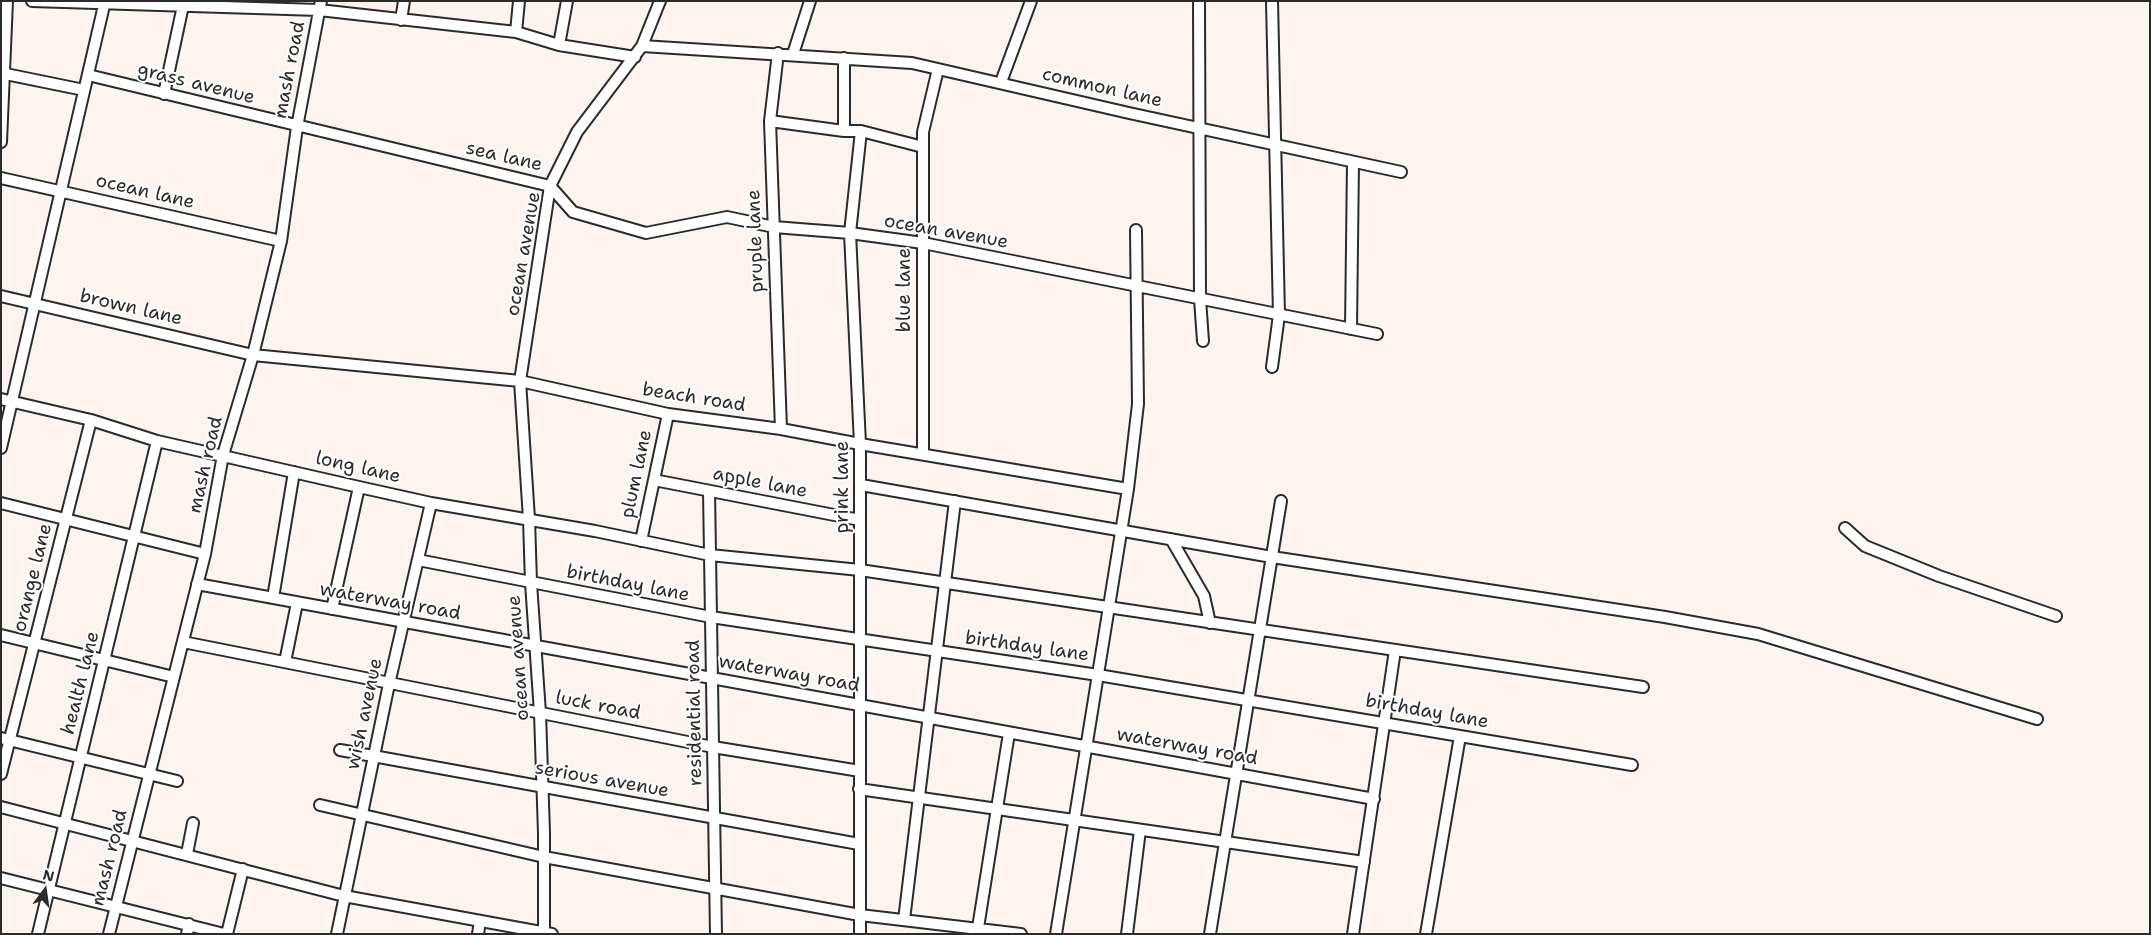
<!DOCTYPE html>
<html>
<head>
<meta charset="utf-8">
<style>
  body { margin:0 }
  #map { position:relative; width:2151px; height:935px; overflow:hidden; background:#fef3ef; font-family:"Shantell Sans",sans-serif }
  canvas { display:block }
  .frame { position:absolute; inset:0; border:2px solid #2b2b2b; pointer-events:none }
  .north { position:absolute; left:20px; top:865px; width:50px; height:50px; -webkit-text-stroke:4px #fff; paint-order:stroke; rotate:14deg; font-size:14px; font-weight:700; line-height:20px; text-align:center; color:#2b2b2b }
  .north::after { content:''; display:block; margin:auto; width:18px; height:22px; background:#2b2b2b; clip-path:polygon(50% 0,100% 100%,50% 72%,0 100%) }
</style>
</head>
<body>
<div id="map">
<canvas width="2151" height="935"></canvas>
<div class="frame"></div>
<div class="north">N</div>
</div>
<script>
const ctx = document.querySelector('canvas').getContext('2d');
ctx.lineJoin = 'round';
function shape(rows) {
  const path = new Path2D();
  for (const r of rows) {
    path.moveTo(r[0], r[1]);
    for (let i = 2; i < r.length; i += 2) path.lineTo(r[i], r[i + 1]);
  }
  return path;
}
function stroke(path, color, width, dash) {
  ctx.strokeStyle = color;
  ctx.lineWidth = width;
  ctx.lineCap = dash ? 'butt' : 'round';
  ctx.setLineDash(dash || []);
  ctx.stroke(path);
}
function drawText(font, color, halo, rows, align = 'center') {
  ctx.font = font + ' "Shantell Sans",sans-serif';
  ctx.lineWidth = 4;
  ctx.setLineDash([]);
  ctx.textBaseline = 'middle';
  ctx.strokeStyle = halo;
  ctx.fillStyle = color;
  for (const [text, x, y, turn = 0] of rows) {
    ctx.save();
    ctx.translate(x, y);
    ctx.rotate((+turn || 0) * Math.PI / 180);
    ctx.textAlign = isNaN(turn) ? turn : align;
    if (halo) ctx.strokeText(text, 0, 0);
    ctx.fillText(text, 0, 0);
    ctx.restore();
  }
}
const street = shape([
  [32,1,319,10,516,32,559,45,635,57],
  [1199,1,1200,299,1203,341],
  [401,20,404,1],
  [516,32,519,1],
  [559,45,567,1],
  [642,46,912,63,1129,113,1401,172],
  [778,53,770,121,781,429],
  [793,54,810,1],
  [844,58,844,131,861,131,850,233,860,444,860,934],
  [1,73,84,90],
  [88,75,550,186,577,132,642,46,660,1],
  [1001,82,1031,1],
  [164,94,184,1],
  [770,121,844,131],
  [861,131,923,147],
  [1,142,7,1],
  [1,178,281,241],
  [1,296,253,355,520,381,668,414,781,429,860,444,1128,489],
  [1351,329,1353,162],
  [1272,367,1279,315,1272,1],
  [1,399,91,420,157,441,359,487,431,503,595,531,710,555,860,570,1643,687],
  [1,448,105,1],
  [923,454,923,132,938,69],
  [654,480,860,520],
  [861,485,1272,557,1665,617,1758,634,2037,719],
  [709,491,716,934],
  [1,503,205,554],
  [1845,528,1865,546,1939,576,2056,616],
  [1171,539,1204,596,1210,623],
  [641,541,668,414],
  [418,560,711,617,1098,675,1632,765],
  [197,584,1374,799],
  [273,598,294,472],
  [332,609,359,487],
  [1,635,174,677],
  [183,642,713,747,860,771],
  [285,662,297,603],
  [1,738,177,781],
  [340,750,859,844],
  [1,774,91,420],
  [859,789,1364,862],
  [320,805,544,857,860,915,1021,934],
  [1,807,344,896,552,934],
  [187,854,193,823],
  [1,878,224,934],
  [904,920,955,501],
  [38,934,157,441],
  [109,934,205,554,223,455,253,355,281,241,297,127,321,1],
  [187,934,189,924],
  [227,934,243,869],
  [337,934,389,684,431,503],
  [478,934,480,921],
  [544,934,544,833,540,713,531,583,529,519,520,381,550,186,573,212,646,233,727,217,774,227,850,233,923,243,1377,334],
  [977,934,1009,733],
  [1056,934,1128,489,1138,404,1136,230],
  [1127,934,1140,830],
  [1210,934,1281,501],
  [1353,934,1395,650],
  [1426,934,1460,736]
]);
const streetNames = [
  ["mash road",290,70,-79],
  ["grass avenue",196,84,14],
  ["common lane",1102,88,13],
  ["sea lane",504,157,13],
  ["ocean lane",145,192,13],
  ["ocean avenue",946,232,10],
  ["pruple lane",756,241,-92],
  ["ocean avenue",524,254,-80],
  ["blue lane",905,290,-90],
  ["brown lane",131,308,13],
  ["beach road",694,398,9],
  ["mash road",206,465,-77],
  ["long lane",358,468,13],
  ["plum lane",637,474,-78],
  ["apple lane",760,483,11],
  ["prink lane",843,487,-90],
  ["orange lane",33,578,-76],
  ["birthday lane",628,584,11],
  ["waterway road",390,602,10],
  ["birthday lane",1027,647,8],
  ["ocean avenue",519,658,-94],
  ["waterway road",789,674,10],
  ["health lane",81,683,-76],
  ["luck road",598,706,11],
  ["birthday lane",1427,712,10],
  ["residential road",695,713,-91],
  ["wish avenue",365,714,-78],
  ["waterway road",1187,747,10],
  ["serious avenue",602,780,10],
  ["mash road",110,858,-76]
];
stroke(street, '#2b2b2b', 14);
stroke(street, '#fff', 10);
drawText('19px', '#2b2b2b', '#fff', streetNames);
</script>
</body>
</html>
